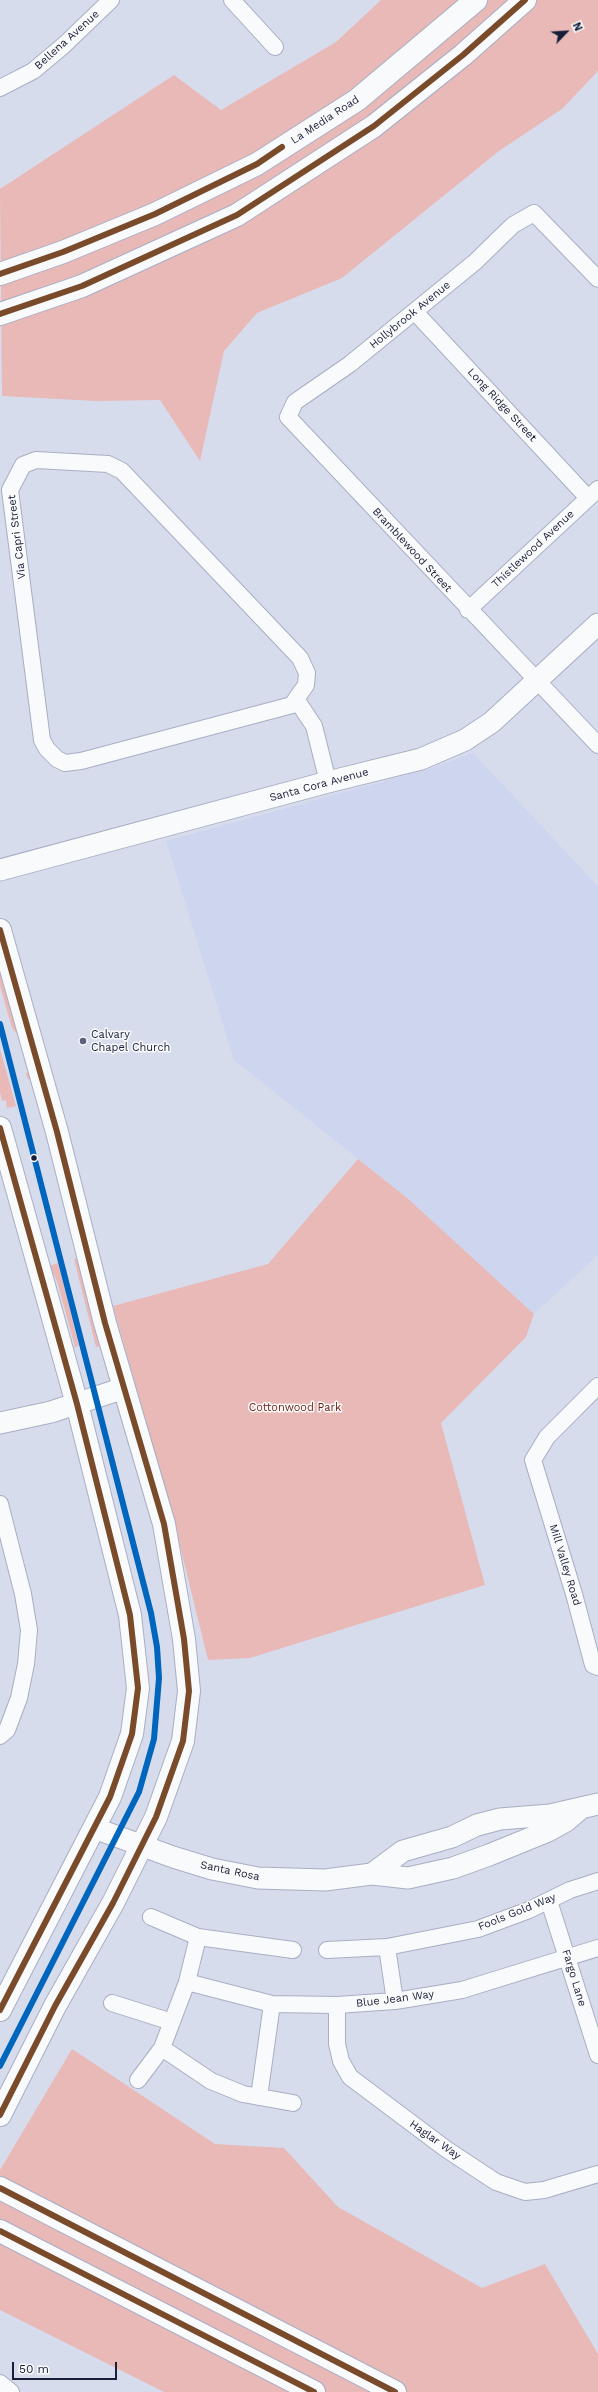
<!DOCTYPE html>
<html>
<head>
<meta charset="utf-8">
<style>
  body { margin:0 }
  #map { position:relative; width:598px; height:2392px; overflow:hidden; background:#d7dced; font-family:"Work Sans",sans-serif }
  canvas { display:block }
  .north { position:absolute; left:546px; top:12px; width:40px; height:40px; -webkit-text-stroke:3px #fafafa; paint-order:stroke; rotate:65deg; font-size:11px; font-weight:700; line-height:16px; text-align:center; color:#171e3a }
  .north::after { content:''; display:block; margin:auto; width:14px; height:18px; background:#171e3a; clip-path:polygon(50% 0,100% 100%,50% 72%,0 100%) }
  .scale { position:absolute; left:12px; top:2362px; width:105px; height:18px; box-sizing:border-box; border:2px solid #171e3a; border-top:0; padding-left:5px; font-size:12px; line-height:14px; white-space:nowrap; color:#171e3a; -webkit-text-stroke:3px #fafafa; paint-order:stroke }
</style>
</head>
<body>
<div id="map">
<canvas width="598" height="2392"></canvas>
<div class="north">N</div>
<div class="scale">50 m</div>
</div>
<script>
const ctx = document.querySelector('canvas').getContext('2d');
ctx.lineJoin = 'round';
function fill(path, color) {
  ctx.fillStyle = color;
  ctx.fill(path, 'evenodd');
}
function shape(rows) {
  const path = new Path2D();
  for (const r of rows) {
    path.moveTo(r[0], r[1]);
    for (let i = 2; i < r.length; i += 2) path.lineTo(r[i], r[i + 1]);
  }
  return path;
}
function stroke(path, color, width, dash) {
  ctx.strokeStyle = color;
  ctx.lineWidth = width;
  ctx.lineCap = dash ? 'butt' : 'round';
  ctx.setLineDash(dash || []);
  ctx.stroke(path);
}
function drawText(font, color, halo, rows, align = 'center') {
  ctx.font = font + ' "Work Sans",sans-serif';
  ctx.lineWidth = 3;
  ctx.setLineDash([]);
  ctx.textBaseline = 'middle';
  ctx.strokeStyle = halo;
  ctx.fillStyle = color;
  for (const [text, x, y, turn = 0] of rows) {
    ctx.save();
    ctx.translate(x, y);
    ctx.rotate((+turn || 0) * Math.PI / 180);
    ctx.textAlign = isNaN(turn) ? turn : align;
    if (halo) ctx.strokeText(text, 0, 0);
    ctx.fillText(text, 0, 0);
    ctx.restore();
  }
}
const built = shape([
  [473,753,598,886,598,1255,534,1314,406,1197,234,1060,166,841,429,769]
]);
const green = shape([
  [381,0,598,0,598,71,562,109,499,151,342,278,257,313,224,351,200,461,160,400,96,401,2,396,0,189,174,75,221,110,336,42],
  [0,962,39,1084,28,1079,26,1074,31,1066,24,1042,12,1028,0,986],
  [0,1049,16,1106,7,1108,6,1100,2,1101,0,1092],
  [358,1159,406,1197,534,1314,526,1337,441,1423,485,1585,250,1658,208,1660,170,1505,113,1306,268,1264],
  [82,1257,105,1345,96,1347,74,1259],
  [58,1263,79,1346,75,1347,57,1281,49,1266],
  [72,2049,215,2144,284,2148,338,2207,482,2288,545,2264,598,2354,598,2392,164,2392,0,2310,0,2170]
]);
const minor = shape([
  [232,0,275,47],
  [0,88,33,71,63,46,111,0],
  [598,279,534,213,513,225,475,262,350,364,295,402,288,417,598,745],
  [415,312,588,498],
  [468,610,598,489],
  [296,699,306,685,307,673,300,658,122,471,108,464,36,460,23,465,10,490,42,740,47,749,57,759,65,763,81,761,292,705,296,699,314,726,328,782],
  [598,1386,547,1437,533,1460,574,1594,593,1665,598,1667],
  [0,1504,23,1594,29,1630,26,1664,19,1698,7,1730,0,1736],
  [549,1901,598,2055],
  [151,1917,198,1937,293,1950],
  [387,1947,395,2001],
  [327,1950,387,1947,478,1929,529,1910,570,1890,598,1881],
  [187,1982,272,2004,337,2005,395,2001,462,1990,598,1948],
  [112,2003,172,2022],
  [337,2005,337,2044,341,2061,350,2077,446,2149,496,2182,525,2192,544,2190,598,2174],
  [162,2048,211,2081,243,2094,293,2103],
  [138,2080,162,2048,187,1982,198,1937],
  [259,2097,272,2004],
  [0,2383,11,2392]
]);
const tertiary = shape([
  [0,870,328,782,421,759,465,740,492,722,598,624],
  [0,1423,51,1412,124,1388],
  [94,1828,173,1857,212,1869,258,1878,325,1880,372,1874,408,1878,453,1868,489,1855,548,1831,566,1821,580,1809],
  [372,1874,403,1851,452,1837,477,1825,500,1819,550,1815,598,1804]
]);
const secondary = shape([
  [0,930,57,1132,105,1323,164,1524,184,1639,189,1691,183,1741,156,1817,113,1903,55,2006,0,2115],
  [0,1128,77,1404,130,1615,138,1688,132,1734,110,1797,0,2010]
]);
const primary = shape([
  [0,274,63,252,155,214,257,164,357,100,476,0],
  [0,314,82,286,237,215,374,126,463,55,525,0],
  [0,2188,395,2392],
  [0,2231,314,2392]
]);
const bus1 = shape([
  [0,274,63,252,155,214,257,164,282,147],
  [0,314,82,286,237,215,374,126,463,55,525,0],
  [0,930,57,1132,105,1323,164,1524,184,1639,189,1691,183,1741,156,1817,113,1903,55,2006,0,2115],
  [0,1128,77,1404,130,1615,138,1688,132,1734,110,1797,0,2010],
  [0,2188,395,2392],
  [0,2231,314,2392]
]);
const bus2 = shape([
  [0,1024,151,1613,157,1647,159,1678,154,1739,139,1792,0,2066]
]);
const markers = [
  [83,1041,4,"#5a6079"],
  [34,1158,3.5,"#171e3a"]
];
const streetNames = [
  ["Bellena Avenue",67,40,-42],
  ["La Media Road",325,120,-33],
  ["Hollybrook Avenue",410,315,-39],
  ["Long Ridge Street",502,405,47],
  ["Via Capri Street",17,537,-97],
  ["Thistlewood Avenue",533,549,-43],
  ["Bramblewood Street",412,550,47],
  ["Santa Cora Avenue",319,785,-15],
  ["Mill Valley Road",565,1565,73],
  ["Santa Rosa",230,1871,12],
  ["Fools Gold Way",517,1912,-22],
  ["Fargo Lane",574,1978,73],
  ["Blue Jean Way",395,1999,-7],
  ["Haglar Way",435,2140,35]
];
const poiNames = [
  ["Calvary",91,1035],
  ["Chapel Church",91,1048]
];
const parkNames = [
  ["Cottonwood Park",295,1408]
];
fill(built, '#ced5ef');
fill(green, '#e8b9b7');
stroke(minor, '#a8aec3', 18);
stroke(tertiary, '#a8aec3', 23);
stroke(secondary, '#a8aec3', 24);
stroke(primary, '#a8aec3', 24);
stroke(minor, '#f9fafc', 16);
stroke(tertiary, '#f9fafc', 21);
stroke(secondary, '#f9fafc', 22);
stroke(primary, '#f9fafc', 22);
stroke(bus1, '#7a4b2a', 6);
stroke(bus2, '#0065bd', 6);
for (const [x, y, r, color] of markers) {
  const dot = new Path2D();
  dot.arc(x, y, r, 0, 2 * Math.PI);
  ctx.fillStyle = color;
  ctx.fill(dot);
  stroke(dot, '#fafafa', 1.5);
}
drawText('11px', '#171e3a', '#fafafa', streetNames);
drawText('11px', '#171e3a', '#fafafa', poiNames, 'left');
drawText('11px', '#671f13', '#fafafa', parkNames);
</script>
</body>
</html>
